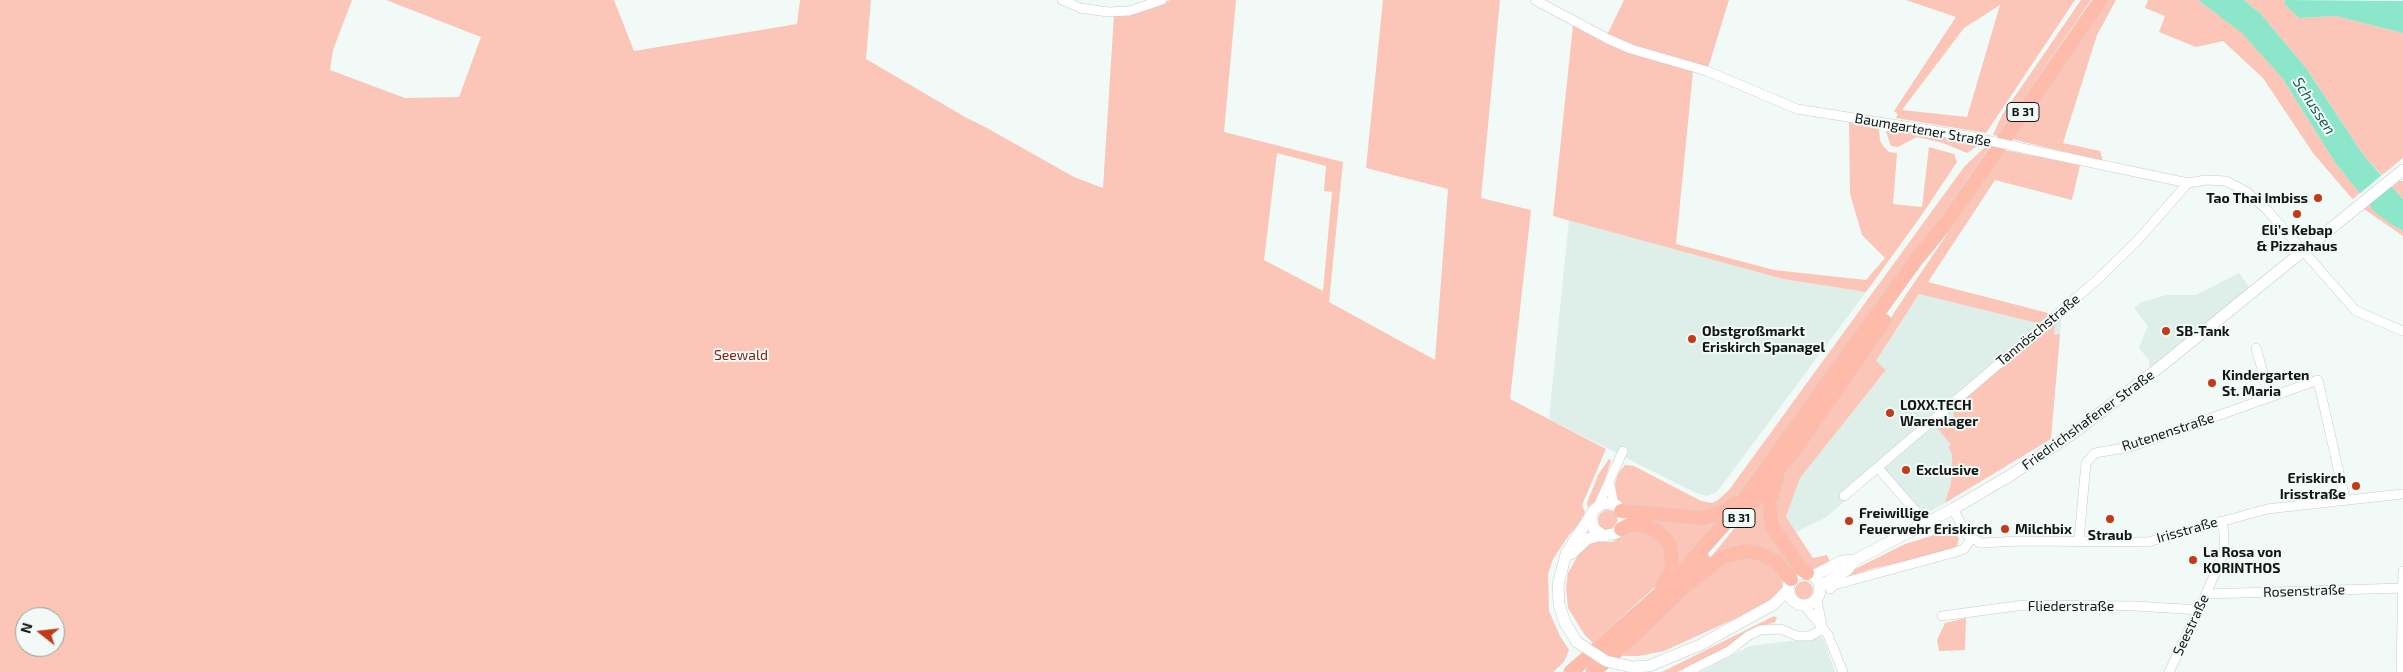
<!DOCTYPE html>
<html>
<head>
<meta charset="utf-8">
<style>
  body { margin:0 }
  #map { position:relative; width:2403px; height:672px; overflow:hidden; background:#f2faf7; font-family:"Exo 2",sans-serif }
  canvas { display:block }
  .north { position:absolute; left:15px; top:607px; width:50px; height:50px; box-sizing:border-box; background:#f2faf7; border:1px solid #999f9d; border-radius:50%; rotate:286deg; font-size:14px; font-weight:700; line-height:20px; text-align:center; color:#131615 }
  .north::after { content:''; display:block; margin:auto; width:18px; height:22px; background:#c43a18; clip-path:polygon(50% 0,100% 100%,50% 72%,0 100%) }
</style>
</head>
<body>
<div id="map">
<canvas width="2403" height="672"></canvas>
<div class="north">N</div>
</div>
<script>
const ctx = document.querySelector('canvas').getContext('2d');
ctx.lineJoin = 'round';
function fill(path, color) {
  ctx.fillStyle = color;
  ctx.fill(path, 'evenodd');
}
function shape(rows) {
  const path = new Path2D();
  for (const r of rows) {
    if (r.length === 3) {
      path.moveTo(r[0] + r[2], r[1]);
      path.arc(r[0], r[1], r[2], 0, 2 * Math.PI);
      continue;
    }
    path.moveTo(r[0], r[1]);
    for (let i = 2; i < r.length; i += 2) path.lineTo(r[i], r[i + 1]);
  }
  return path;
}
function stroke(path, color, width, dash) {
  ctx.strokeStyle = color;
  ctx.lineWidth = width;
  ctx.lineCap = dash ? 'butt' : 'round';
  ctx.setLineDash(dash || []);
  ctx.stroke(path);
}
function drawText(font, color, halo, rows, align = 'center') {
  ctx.font = font + ' "Exo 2",sans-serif';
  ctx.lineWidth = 4;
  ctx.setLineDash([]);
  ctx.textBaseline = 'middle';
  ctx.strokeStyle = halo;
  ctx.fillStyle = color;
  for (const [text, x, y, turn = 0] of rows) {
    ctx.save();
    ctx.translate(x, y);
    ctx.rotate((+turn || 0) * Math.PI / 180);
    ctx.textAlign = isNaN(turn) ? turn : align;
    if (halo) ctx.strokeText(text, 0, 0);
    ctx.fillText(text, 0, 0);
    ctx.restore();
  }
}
const built = shape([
  [1569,220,1783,279,1866,292,1717,492,1707,496,1696,493,1549,419],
  [2239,273,2250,288,2150,370,2149,360,2139,348,2148,326,2134,308,2140,303,2166,295,2196,295],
  [1919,294,2041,324,2062,312,2052,425,1954,425,1951,445,1948,447,1952,455,1951,483,1945,503,1924,515,1884,468,1825,518,1796,532,1786,518,1800,478,1886,370,1876,361],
  [1821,637,1824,640,1835,672,1700,672,1750,646,1798,640,1808,641]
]);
const green = shape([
  [0,0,352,0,333,50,330,70,405,98,459,97,481,37,386,0,614,0,634,51,797,24,800,0,871,0,866,59,965,117,987,128,1074,177,1103,188,1114,15,1150,9,1170,0,1236,0,1224,132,1343,162,1329,302,1435,360,1448,189,1366,168,1383,0,1500,0,1481,198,1531,210,1510,399,1606,449,1582,505,1585,512,1580,523,1569,535,1553,559,1548,574,1549,611,1560,636,1569,650,1564,662,1553,672,0,672],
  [1277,153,1326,166,1324,191,1332,192,1323,291,1264,260],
  [25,617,55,617,55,647,25,647],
  [1624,0,1729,0,1708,68,1647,52,1607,35],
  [1906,0,2075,0,1986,133,1896,118,1898,114,1894,111,1956,17],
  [2000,5,1967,117,1902,110,1964,28],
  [2081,0,2091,0,1998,136,1993,135,2002,115],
  [2108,0,2116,0,2097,35,2063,143,2100,151,2103,161,2011,139],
  [2148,0,2198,0,2243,33,2283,79,2336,164,2360,193,2353,199,2348,194,2313,153,2263,78,2223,41,2196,47,2159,32,2165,16,2145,8],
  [2244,0,2286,0,2284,4,2299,18,2336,16,2403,33,2403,158,2382,175,2364,156,2306,68,2260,13],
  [1573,25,1693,71,1676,244,1774,270,1866,280,1885,258,1862,235,1850,194,1849,120,1877,125,1879,128,1880,141,1884,147,1889,152,1897,153,1893,204,1922,207,1929,147,1954,154,1957,162,1921,216,1866,292,1783,279,1553,216],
  [1890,127,1895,127,1980,144,1967,153,1943,143,1917,137,1898,147,1891,146,1886,132],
  [1986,146,1990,146,1935,226,1733,501,1704,515,1626,508,1621,503,1617,498,1615,483,1619,472,1625,465,1634,466,1701,501,1712,503,1718,500,1729,490,1964,167],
  [2004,150,2080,165,2072,200,1995,180,1928,282,2052,314,2041,324,1919,294,1876,361,1886,370,1800,478,1786,517,1813,558,1827,555,1830,562,1816,570,1811,570,1802,565,1778,531,1772,504,1778,482,1884,330,1895,311],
  [2399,181,2403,181,2403,199,2392,187],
  [2369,205,2395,227,2403,230,2403,236,2364,209],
  [2052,323,2055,324,2054,335,2060,334,2051,439,1945,503,1951,483,1952,455,1948,446,1951,445,1936,426,1954,425,1953,405],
  [1609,459,1611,461,1598,499,1589,510,1587,503,1598,475],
  [1768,487,1766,495,1792,566,1789,567,1741,546,1729,548,1711,557],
  [1608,520,10],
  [1634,517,1722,518,1674,576,1675,550],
  [1638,530,1661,540,1667,554,1667,569,1658,584,1593,643,1584,634,1568,608,1566,588,1568,573,1581,550,1589,542,1612,542,1629,532],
  [1944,532,1952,532,1959,538,1957,546,1954,550,1871,569,1837,580,1837,578,1905,544],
  [1735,556,1764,559,1783,577,1782,588,1778,594,1767,603,1741,616,1664,651,1639,656,1622,656,1704,577],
  [1804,590,9],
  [1774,616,1777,618,1775,622,1756,628,1729,646,1703,660,1677,672,1662,672],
  [1966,618,1965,650,1939,651,1937,640,1945,623]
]);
const water = shape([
  [2198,0,2244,0,2260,13,2306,68,2364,156,2403,199,2403,230,2395,227,2376,213,2336,164,2283,79,2259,52,2242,33],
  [2286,0,2403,1,2403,33,2336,16,2299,18,2284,4]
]);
const pier = shape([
  [2383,174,2393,185,2367,206,2358,195]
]);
const minor = shape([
  [1062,0,1080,8,1108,12,1129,11,1162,0],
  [1535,0,1608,39,1631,49,1707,71,1797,109,1968,136],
  [2031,150,2188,183,2206,180,2226,181,2247,192,2268,211,2356,311,2403,331],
  [2256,348,2270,397],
  [1878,468,1926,523],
  [1609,482,1614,504],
  [1844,496,2097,280,2136,242,2188,183],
  [1598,506,1623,451],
  [1953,509,1968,536,1981,543,2020,541,2148,542,2267,509,2402,494],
  [2079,540,2086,463,2095,453,2130,447,2318,380,2345,499],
  [1830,589,1834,585,1952,553,1964,549,1971,539],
  [2206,594,2402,588],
  [1817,600,1822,626],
  [1805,606,1828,635,1843,672],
  [1942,616,2024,605,2136,606,2199,610],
  [1687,672,1729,651,1748,636,1760,630,1781,629,1797,636,1810,636,1823,629],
  [2169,672,2199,610,2224,552,2224,533,2221,521],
  [2401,672,2403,571]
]);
const tertiary = shape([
  [1571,554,1587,539,1601,535],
  [1804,589,16],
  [1813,576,1842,561,1855,560,1953,509,2011,475,2075,432,2160,367,2403,170],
  [1820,586,1847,570,1855,560],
  [1577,642,1565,623,1559,604,1558,585,1566,554,1594,510,1601,504,1611,503,1617,506,1623,513,1623,523,1616,533,1604,536,1594,529,1591,516],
  [1632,667,1649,666,1700,645,1774,604,1788,590]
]);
const primary = shape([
  [1777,478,1769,503,1772,526,1800,568,1807,573],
  [1621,511,1703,518,1726,511,1736,503],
  [1742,515,1796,448,1884,321],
  [1621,529,1629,525,1643,525,1657,531,1664,537,1670,545,1672,562,1670,571,1662,587],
  [1683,588,1703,560],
  [1571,672,1671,584,1733,514,1915,261,1946,223,2101,0],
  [1593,672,1641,629,1683,588,1722,557,1746,551,1761,554,1776,562,1791,579]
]);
const minorBridge = shape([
  [1968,136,2031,150]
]);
const tertiaryBridge = shape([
  [1577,642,1606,661,1632,667]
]);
const markers = [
  [2318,198,5,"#c43a18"],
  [2297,214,5,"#c43a18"],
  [2166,331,5,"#c43a18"],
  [1692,339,5,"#c43a18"],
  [2212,383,5,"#c43a18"],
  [1890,413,5,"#c43a18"],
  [1906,470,5,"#c43a18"],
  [2356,486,5,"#c43a18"],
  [2110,519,5,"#c43a18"],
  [1849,521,5,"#c43a18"],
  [2005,529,5,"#c43a18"],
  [2193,560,5,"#c43a18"]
];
const shields = [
  [2023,112,32],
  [1739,518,32]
];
const shieldNames = [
  ["B 31",2023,112],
  ["B 31",1739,518]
];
const streetNames = [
  ["Baumgartener Straße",1923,130,10],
  ["Tannöschstraße",2038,330,-40],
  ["Friedrichshafener Straße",2088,420,-36],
  ["Rutenenstraße",2168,432,-18],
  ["Irisstraße",2187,530,-16],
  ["Rosenstraße",2304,591,-2],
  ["Fliederstraße",2071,606],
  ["Seestraße",2191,625,-65]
];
const poiNames = [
  ["Tao Thai Imbiss",2308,198,"right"],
  ["Eli’s Kebap",2297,230,"center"],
  ["& Pizzahaus",2297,246,"center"],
  ["Obstgroßmarkt",1702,331],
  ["Eriskirch Spanagel",1702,347],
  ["SB-Tank",2176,331],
  ["Kindergarten",2222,375],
  ["St. Maria",2222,391],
  ["LOXX.TECH",1900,405],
  ["Warenlager",1900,421],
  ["Exclusive",1916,470],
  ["Eriskirch",2346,478,"right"],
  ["Irisstraße",2346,494,"right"],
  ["Freiwillige",1859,513],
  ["Feuerwehr Eriskirch",1859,529],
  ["Milchbix",2015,529],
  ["Straub",2110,535,"center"],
  ["La Rosa von",2203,552],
  ["KORINTHOS",2203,568]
];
const parkNames = [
  ["Seewald",741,355]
];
const waterNames = [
  ["Schussen",2314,106,57]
];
fill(built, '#deeee8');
fill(green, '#fbc5b8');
fill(water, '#8ce6ca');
fill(pier, '#f2faf7');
stroke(minor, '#c5cdca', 10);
stroke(tertiary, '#c5cdca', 12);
stroke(primary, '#d5d5d5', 15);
stroke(minor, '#fff', 9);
stroke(tertiary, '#fff', 11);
stroke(primary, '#febbaa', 14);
stroke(minorBridge, '#c5cdca', 10, []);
stroke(tertiaryBridge, '#c5cdca', 12, []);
stroke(minorBridge, '#fff', 9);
stroke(tertiaryBridge, '#fff', 11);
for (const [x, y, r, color] of markers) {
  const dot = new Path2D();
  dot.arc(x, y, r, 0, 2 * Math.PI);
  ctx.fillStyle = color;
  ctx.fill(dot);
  stroke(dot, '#f2faf7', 2);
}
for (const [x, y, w] of shields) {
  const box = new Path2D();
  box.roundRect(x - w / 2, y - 9.5, w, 19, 4);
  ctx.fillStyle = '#f2faf7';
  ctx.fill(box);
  stroke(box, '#131615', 1);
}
drawText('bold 12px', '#131615', null, shieldNames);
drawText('14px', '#131615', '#f2faf7', streetNames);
drawText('bold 14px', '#131615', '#f2faf7', poiNames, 'left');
drawText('14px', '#7e2611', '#f2faf7', parkNames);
drawText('italic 15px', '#155e4c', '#f2faf7', waterNames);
</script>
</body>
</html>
